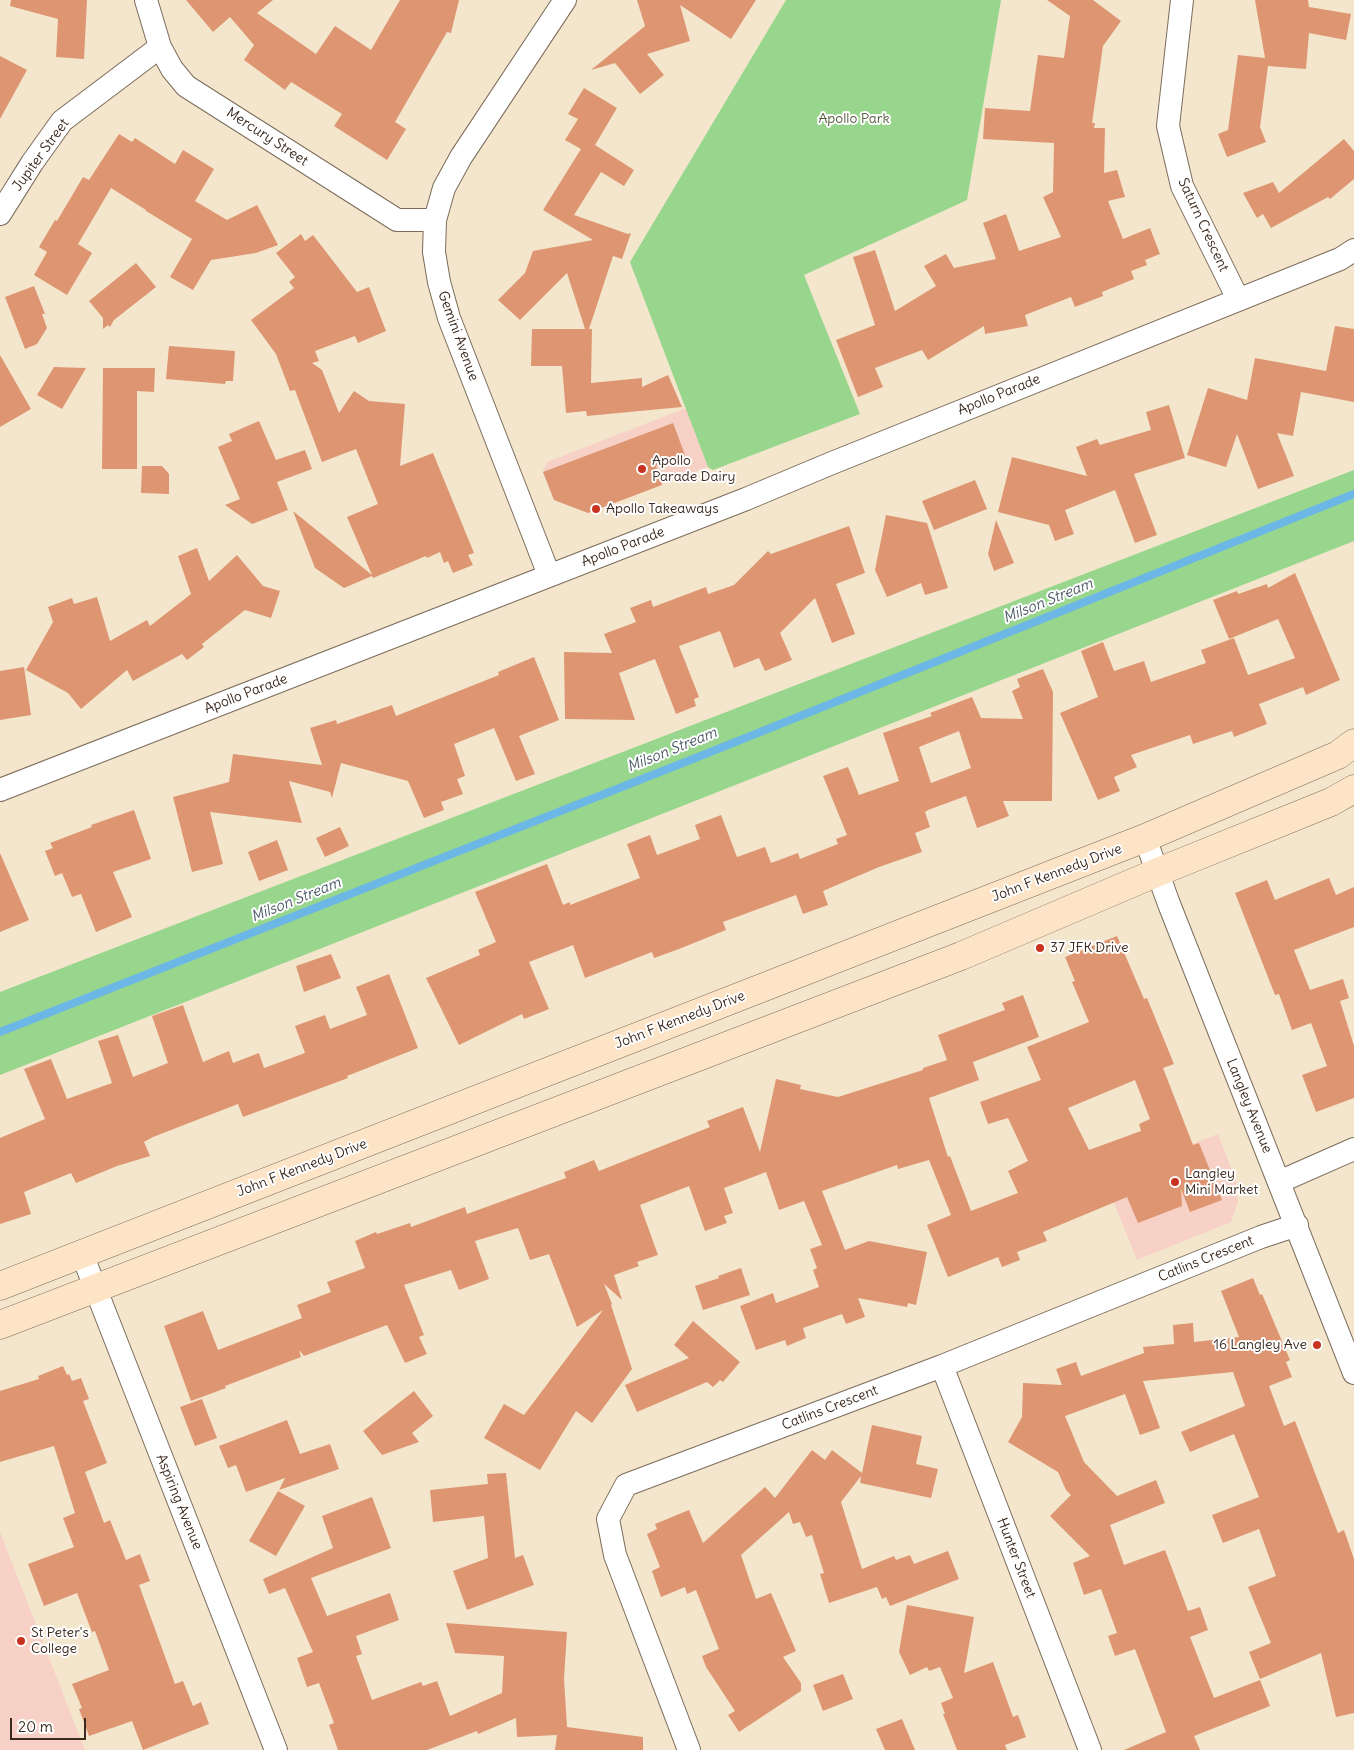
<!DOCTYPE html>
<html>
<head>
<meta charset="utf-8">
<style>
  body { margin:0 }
  #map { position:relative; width:1354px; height:1750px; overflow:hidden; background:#f3e6cc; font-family:Delius,sans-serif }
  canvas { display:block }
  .scale { position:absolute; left:10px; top:1718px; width:76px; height:22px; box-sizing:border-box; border:2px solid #3b2a1e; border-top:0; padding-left:6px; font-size:15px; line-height:18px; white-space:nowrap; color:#3b2a1e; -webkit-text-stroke:4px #fff; paint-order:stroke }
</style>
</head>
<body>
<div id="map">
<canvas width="1354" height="1750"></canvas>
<div class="scale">20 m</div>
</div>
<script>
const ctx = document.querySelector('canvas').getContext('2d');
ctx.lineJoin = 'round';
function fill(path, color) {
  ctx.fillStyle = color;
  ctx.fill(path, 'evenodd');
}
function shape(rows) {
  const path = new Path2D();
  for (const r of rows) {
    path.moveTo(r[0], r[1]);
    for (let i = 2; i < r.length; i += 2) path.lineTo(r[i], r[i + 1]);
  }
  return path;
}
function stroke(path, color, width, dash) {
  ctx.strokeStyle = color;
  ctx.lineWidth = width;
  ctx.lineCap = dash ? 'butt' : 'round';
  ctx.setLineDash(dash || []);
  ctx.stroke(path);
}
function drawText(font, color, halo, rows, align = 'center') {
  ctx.font = font + ' Delius,sans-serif';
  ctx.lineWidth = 4;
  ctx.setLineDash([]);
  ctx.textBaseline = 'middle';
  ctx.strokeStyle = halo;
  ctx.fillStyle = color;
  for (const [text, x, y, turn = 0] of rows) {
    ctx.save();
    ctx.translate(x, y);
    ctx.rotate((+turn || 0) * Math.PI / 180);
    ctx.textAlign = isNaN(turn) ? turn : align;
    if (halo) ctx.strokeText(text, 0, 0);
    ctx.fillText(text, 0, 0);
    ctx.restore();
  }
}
const built = shape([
  [686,408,708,467,588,513,554,500,543,472,547,462],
  [1218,1134,1236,1181,1238,1201,1231,1222,1137,1260,1104,1178],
  [0,1532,85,1750,0,1750]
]);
const green = shape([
  [786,0,1001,0,967,200,804,275,860,414,713,470,708,467,630,262],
  [1354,470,1354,541,0,1075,0,992]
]);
const stream = shape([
  [0,1032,698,757,1354,494]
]);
const building = shape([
  [11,0,87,0,84,59,56,57,58,19,10,6],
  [186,0,273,0,257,13,316,54,335,26,371,50,400,0,459,0,451,33,447,32,395,122,406,129,387,160,334,126,342,114,291,82,285,90,244,60,254,45,230,17,213,32],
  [637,0,756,0,731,39,680,5,690,41,647,54,664,75,640,94,615,63,591,70,645,26],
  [1047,0,1093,0,1121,21,1103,46,1092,123,1095,123,1094,128,1105,128,1104,173,1117,170,1125,197,1108,201,1123,239,1150,228,1160,254,1145,260,1147,265,1131,271,1134,279,1102,292,1103,296,1075,307,1071,297,1025,315,1028,326,985,334,984,326,928,360,922,350,875,368,883,387,858,397,836,340,875,325,853,257,875,250,895,311,936,286,924,266,946,254,954,268,996,259,983,223,1006,214,1019,251,1061,237,1043,197,1053,192,1054,143,983,139,985,108,1030,111,1038,55,1064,58,1070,16],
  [1255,0,1308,0,1309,7,1351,14,1346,40,1309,33,1306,69,1268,66,1260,127,1266,142,1227,157,1218,134,1228,130,1238,55,1265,58],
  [0,56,27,70,0,119],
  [584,88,617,108,595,145,634,170,624,186,601,172,574,215,628,234,631,233,622,259,613,256,589,329,592,329,591,383,642,378,642,387,668,375,682,407,587,416,586,411,566,413,562,366,531,366,532,329,585,329,567,273,520,320,498,300,525,273,533,251,593,240,543,210,581,149,565,140,578,119,568,114],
  [119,134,132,142,135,138,175,164,183,150,214,169,195,201,227,220,257,205,278,245,256,253,211,260,193,290,170,277,192,239,146,211,146,210,111,188,78,244,92,253,67,295,34,275,47,252,39,247,55,220,57,221,83,177,89,180],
  [1344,139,1354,151,1354,179,1330,199,1328,197,1271,228,1263,214,1257,218,1243,193,1273,182,1279,193],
  [301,234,305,241,313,235,357,292,369,287,386,331,358,343,355,336,315,351,319,361,312,363,322,370,339,413,354,391,369,401,405,404,400,466,433,453,474,553,468,555,473,565,453,573,448,561,444,563,440,552,427,558,426,556,373,578,372,576,344,588,315,568,293,511,372,575,347,517,378,504,356,449,322,462,295,390,290,391,276,354,251,320,294,288,289,282,295,277,276,253],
  [136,263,156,287,114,320,110,327,108,325,103,329,103,318,89,301],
  [34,286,45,314,42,314,47,328,37,344,25,349,5,297],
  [1335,326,1354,329,1354,402,1301,392,1293,436,1277,433,1294,476,1258,489,1237,434,1226,467,1187,455,1208,388,1247,400,1255,358,1326,371],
  [169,346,235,351,233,381,226,381,225,384,166,379],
  [0,355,31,409,0,427],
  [54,367,86,368,62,409,37,395],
  [103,368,155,368,154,392,137,391,137,469,102,469],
  [1169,405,1185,458,1134,474,1157,535,1135,543,1115,490,1065,510,1074,534,1055,541,1049,525,998,512,1012,457,1087,476,1076,447,1097,439,1100,445,1151,430,1146,412],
  [259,421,276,460,305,450,312,469,277,482,288,510,252,524,225,505,240,499,218,447,232,441,229,434],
  [673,423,685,455,656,466,662,485,588,513,554,500,543,472],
  [142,466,162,466,169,474,169,494,141,493],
  [975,480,987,509,934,530,922,501],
  [886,515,927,523,948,588,925,595,921,583,887,597,875,570],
  [996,520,1014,563,994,571,988,554],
  [849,526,865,573,836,584,855,634,832,643,815,598,780,633,792,660,765,671,759,658,734,668,720,631,679,646,699,697,694,699,696,706,676,714,655,659,619,673,635,720,565,719,564,652,612,653,604,634,636,622,630,608,651,600,653,607,706,587,708,594,734,585,768,551,771,554],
  [197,548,209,581,237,555,263,586,280,591,271,618,245,610,202,644,204,647,187,660,182,654,133,681,127,670,81,709,68,693,26,670,53,622,48,607,72,598,74,604,97,597,110,641,147,620,150,626,191,594,178,556],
  [1295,573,1340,680,1306,695,1303,687,1259,704,1267,724,1234,737,1232,731,1193,744,1190,735,1131,755,1137,767,1114,777,1120,791,1098,800,1060,713,1098,697,1081,651,1103,642,1114,671,1144,661,1151,682,1206,663,1201,650,1234,638,1248,675,1295,658,1278,619,1229,639,1213,600,1237,591,1238,594,1267,584,1268,588],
  [534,657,559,720,519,736,535,774,516,781,494,728,454,744,465,776,457,779,463,794,441,802,444,810,424,818,408,781,341,763,332,798,330,792,289,781,302,823,210,812,223,864,192,872,173,797,229,782,233,754,322,765,310,728,336,720,337,724,392,705,396,716,499,675,498,672],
  [24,667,31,715,0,720,0,671],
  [1043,669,1053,692,1052,801,1003,801,1009,816,977,828,966,796,928,810,925,812,930,827,915,833,922,852,879,867,823,891,828,905,803,914,796,895,723,922,726,930,679,949,654,958,652,952,585,978,573,945,529,962,549,1009,524,1019,522,1014,459,1045,426,978,480,955,478,950,496,942,475,892,547,864,563,905,570,902,570,905,640,878,627,844,650,835,657,855,700,839,695,825,721,815,737,857,765,847,771,863,798,853,800,859,838,844,836,839,847,835,823,776,848,767,859,795,899,781,883,733,932,716,930,713,972,697,981,718,1023,719,1012,691,1020,687,1017,679],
  [959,731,971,768,931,783,919,747],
  [134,810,151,859,113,872,132,917,96,932,81,894,72,897,62,873,55,876,45,851,53,848,50,843,92,827,91,825],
  [340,827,349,846,325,857,316,838],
  [277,840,288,870,259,881,248,852],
  [0,853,29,920,0,932],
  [1329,878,1336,895,1354,887,1354,927,1294,950,1310,990,1343,979,1349,998,1340,1001,1354,1046,1354,1098,1316,1112,1302,1075,1327,1066,1311,1023,1292,1030,1279,994,1275,995,1235,893,1267,880,1275,900],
  [1117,936,1144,999,1147,998,1174,1064,1163,1068,1193,1145,1199,1143,1222,1200,1190,1212,1181,1189,1182,1206,1138,1223,1127,1197,1043,1232,1047,1241,1017,1252,1020,1260,1002,1267,998,1257,948,1277,927,1225,951,1215,929,1160,898,1169,897,1165,822,1191,845,1250,869,1241,927,1252,916,1305,908,1303,907,1307,858,1298,865,1317,846,1324,842,1314,803,1328,806,1338,787,1346,785,1340,756,1350,740,1306,773,1293,776,1303,819,1287,813,1270,817,1268,810,1249,822,1245,804,1201,779,1210,766,1172,724,1188,733,1213,724,1216,727,1223,705,1231,689,1186,640,1205,658,1255,637,1262,639,1266,614,1275,622,1300,604,1284,612,1304,611,1305,632,1369,592,1423,576,1411,540,1470,484,1438,504,1404,524,1415,603,1310,577,1327,549,1254,530,1260,518,1228,475,1241,489,1279,459,1290,451,1270,404,1285,424,1335,419,1337,427,1354,405,1363,387,1325,304,1356,299,1350,301,1357,225,1386,226,1388,191,1401,164,1326,203,1311,218,1350,302,1318,297,1305,331,1292,327,1282,365,1268,355,1241,376,1232,377,1234,410,1223,411,1227,465,1207,467,1214,566,1178,564,1172,594,1160,599,1171,710,1127,707,1121,743,1107,760,1152,776,1079,801,1085,800,1089,838,1097,923,1070,923,1068,947,1060,938,1035,1005,1010,1002,1003,1023,995,1039,1037,973,1062,979,1080,929,1098,948,1157,950,1156,971,1211,1018,1193,1008,1171,1028,1161,1008,1118,988,1124,980,1102,1041,1080,1027,1047,1089,1022,1072,982,1075,981,1065,957],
  [1135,1080,1150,1119,1139,1124,1141,1131,1089,1150,1068,1108],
  [331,954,341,978,304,992,296,966],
  [389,974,418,1048,347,1076,348,1078,243,1117,238,1104,153,1137,144,1142,150,1156,117,1166,76,1183,71,1173,24,1192,31,1214,0,1224,0,1138,45,1119,24,1069,51,1059,67,1099,112,1083,98,1041,118,1035,133,1077,168,1063,152,1016,183,1005,203,1062,229,1051,233,1063,259,1053,264,1068,305,1053,295,1026,325,1015,330,1029,367,1015,356,987],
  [741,1268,750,1295,703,1310,695,1286,719,1278,718,1276],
  [1253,1278,1260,1295,1262,1294,1290,1360,1286,1362,1292,1377,1269,1386,1284,1426,1295,1421,1338,1533,1344,1530,1354,1559,1354,1713,1336,1717,1321,1653,1260,1679,1249,1652,1271,1643,1248,1587,1276,1576,1259,1529,1223,1543,1212,1515,1259,1497,1234,1434,1190,1452,1181,1432,1245,1406,1233,1372,1143,1381,1160,1428,1140,1435,1125,1394,1065,1416,1084,1462,1117,1496,1156,1480,1165,1503,1110,1525,1124,1565,1165,1550,1188,1611,1200,1607,1208,1630,1190,1637,1214,1698,1260,1680,1270,1706,1194,1736,1200,1750,1124,1750,1166,1732,1135,1649,1115,1656,1108,1636,1117,1633,1101,1589,1084,1595,1073,1563,1090,1556,1050,1516,1071,1495,1066,1490,1058,1472,1008,1442,1022,1417,1023,1383,1062,1385,1056,1369,1076,1362,1081,1376,1144,1353,1143,1347,1174,1344,1173,1325,1193,1323,1194,1342,1239,1337,1221,1291],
  [693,1321,740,1362,723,1382,720,1380,713,1387,707,1382,637,1412,625,1385,689,1358,674,1345],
  [63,1366,67,1375,69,1374,72,1381,81,1378,89,1399,83,1401,107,1463,85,1472,104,1523,110,1520,126,1560,140,1554,150,1581,139,1585,175,1684,183,1681,193,1706,201,1702,209,1724,143,1750,132,1721,89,1736,79,1709,82,1708,72,1684,109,1670,95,1631,92,1632,77,1593,44,1606,28,1564,74,1547,63,1518,75,1513,54,1446,0,1462,0,1391,39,1379,38,1376],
  [414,1391,433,1416,412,1433,419,1442,382,1455,363,1431],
  [202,1399,217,1438,195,1446,180,1407],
  [287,1420,300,1454,330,1444,339,1469,279,1490,285,1478,246,1492,236,1465,228,1468,219,1446],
  [872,1425,922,1436,916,1464,938,1469,931,1498,860,1483,861,1476,841,1502,862,1569,894,1556,896,1560,910,1555,914,1564,948,1551,959,1579,890,1606,886,1597,882,1599,877,1587,829,1603,820,1574,824,1573,812,1535,806,1537,800,1522,793,1524,789,1512,741,1555,756,1599,771,1593,796,1651,783,1657,801,1683,801,1691,739,1732,728,1715,735,1711,706,1667,702,1656,719,1649,696,1590,687,1594,685,1587,661,1597,652,1571,660,1567,647,1534,657,1529,655,1524,689,1510,703,1543,765,1487,775,1498,812,1450,825,1460,832,1450,862,1473],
  [506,1473,515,1558,523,1555,534,1585,467,1610,453,1571,488,1558,484,1516,433,1522,430,1490,488,1484,487,1474],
  [278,1491,305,1506,276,1556,249,1541],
  [372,1497,391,1548,311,1578,327,1616,390,1593,399,1620,356,1636,362,1654,356,1656,372,1700,421,1682,423,1686,437,1681,450,1716,502,1693,504,1656,455,1653,446,1623,567,1632,564,1679,567,1727,643,1737,643,1750,555,1750,557,1735,517,1737,516,1718,478,1734,477,1731,427,1750,338,1750,329,1725,334,1723,319,1683,307,1687,297,1658,313,1652,285,1588,269,1594,263,1579,333,1548,322,1516],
  [907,1605,974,1617,964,1673,993,1662,1013,1717,1018,1715,1026,1737,1005,1745,1007,1750,957,1750,943,1714,945,1714,941,1703,953,1698,940,1667,929,1671,927,1667,910,1675,899,1652],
  [843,1674,853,1699,823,1711,813,1685],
  [902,1719,915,1750,885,1750,876,1729]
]);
const street = shape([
  [146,0,160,47,172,69,186,86,397,220,435,220],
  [1182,0,1168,126,1182,186,1238,299],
  [0,214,32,163,62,121,160,47],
  [549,575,449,318,439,282,434,252,435,220,444,188,461,157,565,0],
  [0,790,746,499,832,463,1340,259,1354,250],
  [1145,838,1169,904,1354,1373],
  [1279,1182,1354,1149],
  [82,1254,276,1750],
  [942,1366,1090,1750],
  [689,1750,615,1555,608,1519,626,1485,942,1366,1261,1237,1297,1225]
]);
const secondary = shape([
  [0,1286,1145,838,1338,755,1354,743],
  [0,1325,961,956,1158,872,1331,802,1354,789]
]);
const markers = [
  [642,469,5,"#c8321e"],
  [596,509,5,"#c8321e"],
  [1040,948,5,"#c8321e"],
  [1175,1182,5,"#c8321e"],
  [1317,1345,5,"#c8321e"],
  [21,1641,5,"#c8321e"]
];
const parkNames = [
  ["Apollo Park",854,119]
];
const streetNames = [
  ["Mercury Street",267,137,33],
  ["Jupiter Street",41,155,-54],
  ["Saturn Crescent",1203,225,65],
  ["Gemini Avenue",458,336,70],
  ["Apollo Parade",999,395,-22],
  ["Apollo Parade",623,547,-21],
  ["Apollo Parade",246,694,-21],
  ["John F Kennedy Drive",1057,873,-21],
  ["John F Kennedy Drive",680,1020,-21],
  ["Langley Avenue",1249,1106,68],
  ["John F Kennedy Drive",302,1168,-21],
  ["Catlins Crescent",1206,1259,-22],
  ["Catlins Crescent",830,1408,-21],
  ["Aspiring Avenue",179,1502,68],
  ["Hunter Street",1016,1558,69]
];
const poiNames = [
  ["Apollo",652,461],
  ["Parade Dairy",652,477],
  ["Apollo Takeaways",606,509],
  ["37 JFK Drive",1050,948],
  ["Langley",1185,1174],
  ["Mini Market",1185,1190],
  ["16 Langley Ave",1307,1345,"right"],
  ["St Peter's",31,1633],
  ["College",31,1649]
];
const waterNames = [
  ["Milson Stream",1048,601,-22],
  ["Milson Stream",672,750,-22],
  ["Milson Stream",296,900,-22]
];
fill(built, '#f7d1c6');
fill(green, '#97d68c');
stroke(stream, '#6cb7e5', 8);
fill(building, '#de9672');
stroke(street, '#7b6c5b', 24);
stroke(secondary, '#7b6c5b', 29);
stroke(street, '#fff', 22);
stroke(secondary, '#fee4c6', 28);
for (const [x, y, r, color] of markers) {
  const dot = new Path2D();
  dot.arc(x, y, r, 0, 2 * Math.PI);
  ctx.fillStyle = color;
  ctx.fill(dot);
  stroke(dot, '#fff', 2);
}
drawText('14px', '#575e3f', '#fff', parkNames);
drawText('14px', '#3b2a1e', '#fff', streetNames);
drawText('14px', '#3b2a1e', '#fff', poiNames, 'left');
drawText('italic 15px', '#4c5b64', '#fff', waterNames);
</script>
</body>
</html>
